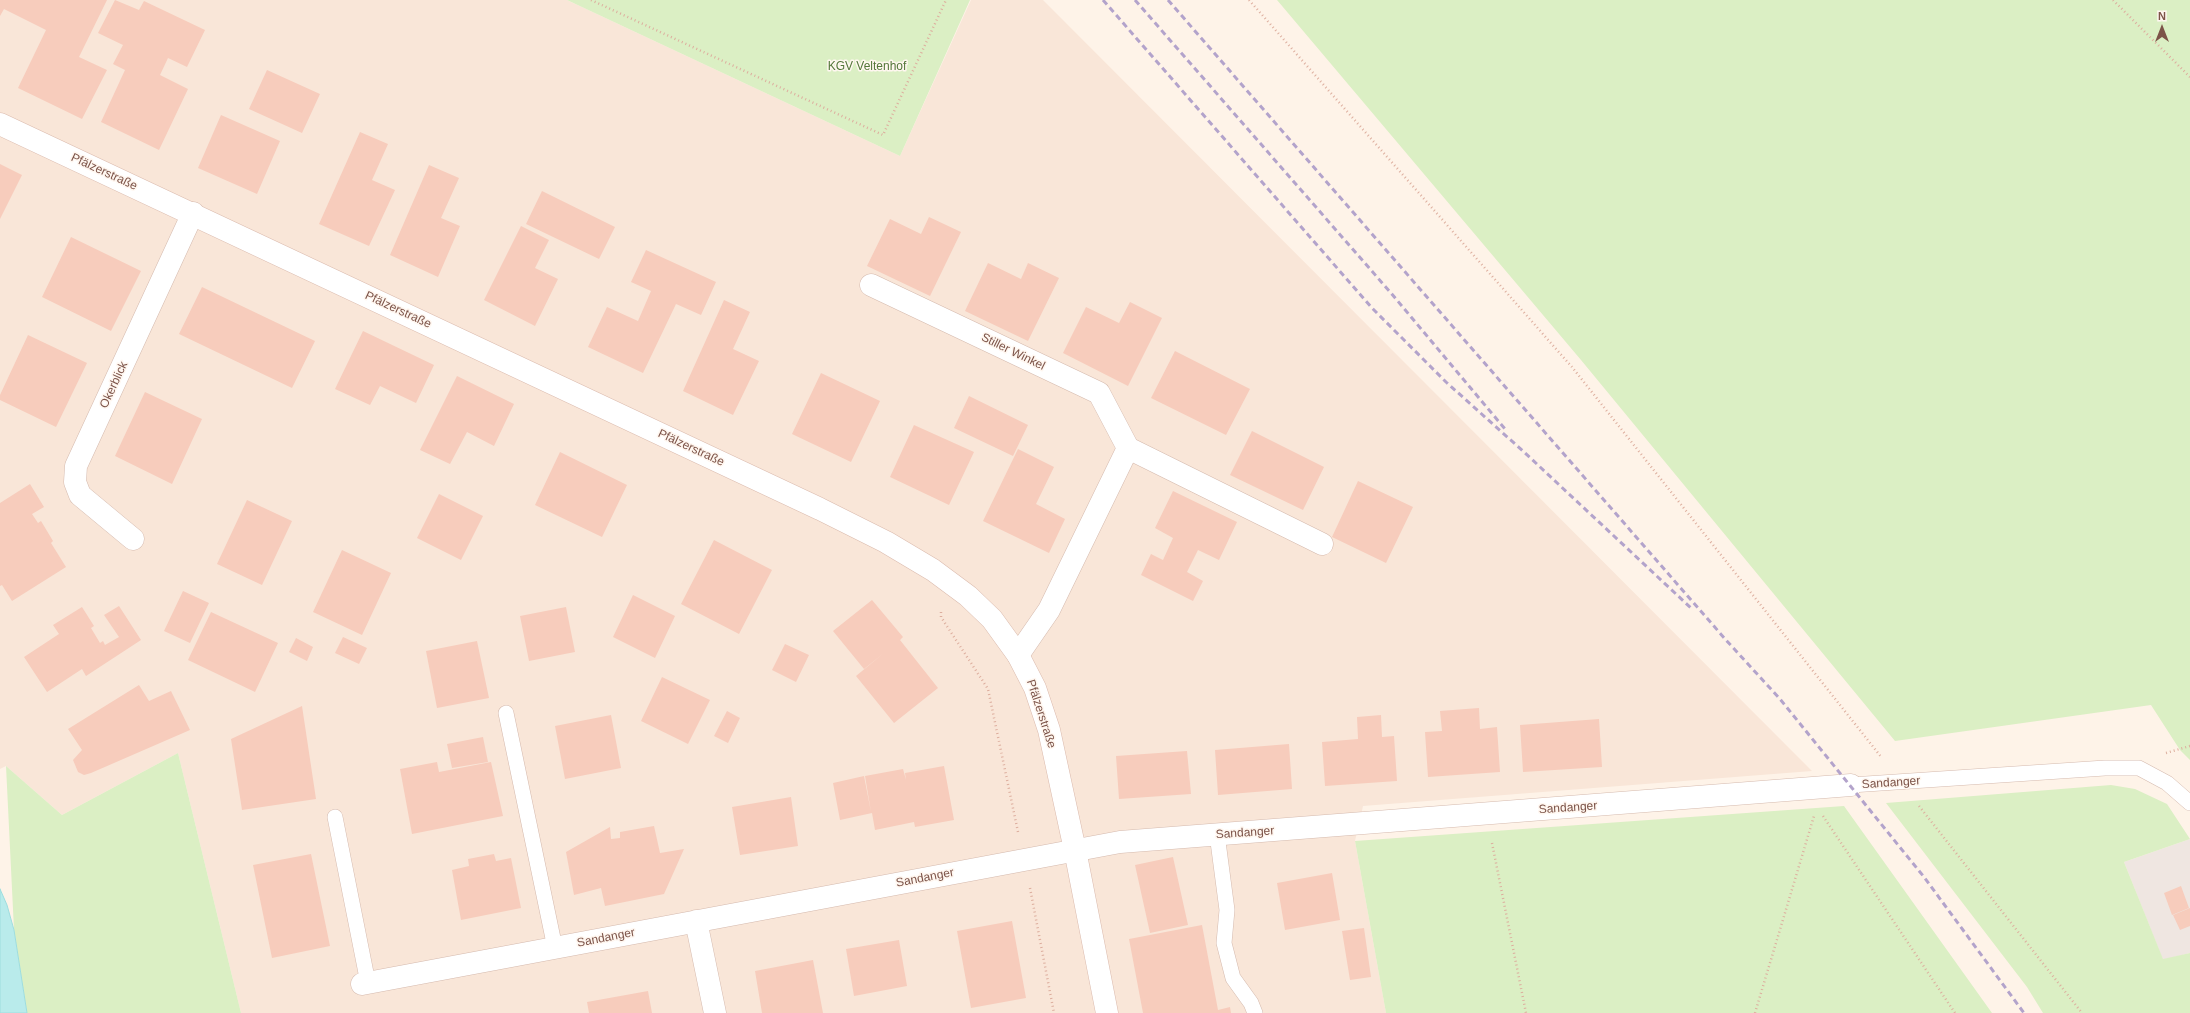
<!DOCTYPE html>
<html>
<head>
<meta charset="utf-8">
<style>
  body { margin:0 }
  #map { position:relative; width:2190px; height:1013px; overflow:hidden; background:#fef3e8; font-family:Arial,sans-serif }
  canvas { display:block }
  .north { position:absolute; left:2142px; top:8px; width:40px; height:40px; -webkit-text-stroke:3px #fff7f0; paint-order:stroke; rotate:0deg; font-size:11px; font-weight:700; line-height:16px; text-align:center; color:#7c5348 }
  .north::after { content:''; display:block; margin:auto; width:14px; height:18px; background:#7c5348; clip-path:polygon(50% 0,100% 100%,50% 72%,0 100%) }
</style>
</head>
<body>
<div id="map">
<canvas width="2190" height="1013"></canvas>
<div class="north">N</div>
</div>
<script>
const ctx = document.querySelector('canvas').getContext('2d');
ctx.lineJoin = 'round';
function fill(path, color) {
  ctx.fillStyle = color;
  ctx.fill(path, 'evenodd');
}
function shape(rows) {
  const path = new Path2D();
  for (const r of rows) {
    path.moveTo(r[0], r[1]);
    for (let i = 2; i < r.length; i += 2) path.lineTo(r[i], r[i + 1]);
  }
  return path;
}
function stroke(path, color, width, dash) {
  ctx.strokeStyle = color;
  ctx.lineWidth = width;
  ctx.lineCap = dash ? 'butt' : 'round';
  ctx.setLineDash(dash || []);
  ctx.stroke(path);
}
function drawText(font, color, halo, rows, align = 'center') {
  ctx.font = font + ' Arial,sans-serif';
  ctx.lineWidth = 3;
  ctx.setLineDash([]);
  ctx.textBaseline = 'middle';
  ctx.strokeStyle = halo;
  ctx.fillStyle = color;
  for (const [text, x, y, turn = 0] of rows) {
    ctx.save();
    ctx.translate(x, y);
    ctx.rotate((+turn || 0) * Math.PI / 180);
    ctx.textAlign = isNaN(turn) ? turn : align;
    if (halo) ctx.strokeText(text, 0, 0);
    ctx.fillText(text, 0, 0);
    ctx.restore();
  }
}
const residential = shape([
  [0,0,567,0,900,156,971,0,1043,0,1812,771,1363,806,1355,841,1386,1013,241,1013,178,753,62,815,6,766,0,769]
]);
const industrial = shape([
  [2190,839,2190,953,2163,960,2124,862]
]);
const green = shape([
  [567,0,970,0,900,156],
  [1277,0,2190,0,2190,760,2180,750,2151,705,1895,741,1581,360],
  [178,753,241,1013,27,1013,14,930,6,766,62,815],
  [2111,785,2135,789,2167,804,2190,839,2124,862,2163,959,2190,953,2190,1013,2043,1013,2027,987,1886,803],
  [1844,806,1992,1013,1386,1013,1355,841]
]);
const water = shape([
  [0,889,7,905,14,930,27,1013,0,1013,0,889]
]);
const building = shape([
  [0,0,107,0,79,57,107,70,82,119,18,88,46,30,4,9,0,16],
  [115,0,139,10,144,1,205,30,187,67,168,58,160,75,188,89,159,150,101,122,125,70,113,64,123,45,98,33],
  [267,70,320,94,302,133,249,109],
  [221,115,280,141,257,194,198,168],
  [360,132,388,144,372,180,395,190,369,246,319,224],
  [0,164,22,175,0,219],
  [429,165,459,178,441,218,460,226,438,277,390,255],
  [542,191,615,227,599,259,526,224],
  [929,217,961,232,930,296,867,266,890,219,921,234],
  [521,226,549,240,535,268,558,279,535,326,484,300],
  [71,237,141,271,111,331,42,297],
  [646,250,716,282,701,315,676,304,643,373,588,347,607,307,638,321,651,291,631,282],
  [988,263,1021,279,1028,263,1059,278,1028,341,965,311],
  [202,287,315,341,292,388,179,334],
  [724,300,750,312,733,349,759,361,733,415,683,391],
  [1130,302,1162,318,1128,386,1063,353,1086,307,1119,323],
  [363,331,434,365,416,403,380,386,370,405,335,389],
  [28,335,87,363,56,427,0,400,0,395],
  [1175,351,1250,389,1226,435,1151,398],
  [821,373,880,401,851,462,792,434],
  [457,376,514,404,494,446,467,432,450,464,420,450],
  [145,392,202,419,172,484,115,456],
  [969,396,1028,425,1013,456,954,428],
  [914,425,974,452,949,505,890,477],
  [1252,431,1324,467,1303,510,1230,475],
  [1018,449,1054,467,1036,504,1065,519,1049,553,983,521],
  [560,452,627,485,602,537,535,505],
  [1358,481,1413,507,1386,563,1332,537],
  [30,484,44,507,32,514,38,523,41,521,53,541,51,543,66,567,12,601,2,585,0,586,0,503],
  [1173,491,1237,522,1219,560,1198,550,1187,572,1203,581,1193,601,1141,575,1151,554,1163,560,1173,538,1155,528],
  [439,494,483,516,461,560,417,538],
  [247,500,292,521,262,585,217,564],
  [714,540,772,570,739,634,681,604],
  [342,550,391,573,362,635,313,612],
  [183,591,209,603,190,643,164,631],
  [633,595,675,616,655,658,613,637],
  [872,600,903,637,900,640,938,688,894,723,856,676,884,653,864,669,833,631],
  [119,606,141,640,86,676,82,669,47,692,24,657,59,634,53,625,82,607,94,626,91,628,100,643,103,641,105,645,119,637,104,615],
  [566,607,575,652,529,661,520,616],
  [211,612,278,643,255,692,188,660],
  [343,637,367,648,359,664,335,653],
  [296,638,313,647,307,661,289,652],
  [477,641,489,698,437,708,426,651],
  [785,644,809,655,796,682,772,670],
  [662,677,710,700,688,744,641,721],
  [139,685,149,701,171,691,190,730,91,773,84,775,78,772,73,760,82,750,68,729],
  [302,706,316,799,242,810,231,739],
  [1479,708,1480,729,1497,727,1500,772,1428,777,1425,732,1442,731,1440,711],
  [727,711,740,718,728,743,714,736],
  [611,715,621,768,565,779,555,726],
  [1381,715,1382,737,1394,736,1397,781,1325,786,1322,742,1358,739,1357,717],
  [1599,719,1602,767,1523,772,1520,725],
  [483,737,488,762,452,768,447,744],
  [1289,744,1292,789,1218,795,1215,750],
  [1187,751,1191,794,1119,799,1116,756],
  [437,762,439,772,491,762,503,816,412,834,400,769],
  [944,766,954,820,915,827,914,822,875,830,872,813,840,820,833,783,864,776,871,812,865,776,903,769,906,780,905,773],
  [791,797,798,846,740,855,732,807],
  [654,826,660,853,684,849,664,894,605,906,601,888,574,895,566,852,610,827,611,839,620,838,620,832],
  [311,854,330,946,272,958,253,865],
  [494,854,496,861,511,858,521,908,461,920,452,870,469,866,468,859],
  [1173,857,1188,925,1150,933,1135,865],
  [1332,873,1340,920,1285,930,1277,883],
  [2181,886,2189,908,2172,915,2164,893],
  [2190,908,2190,926,2180,930,2173,915],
  [1012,921,1026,998,971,1008,957,931],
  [1202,925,1218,1010,1230,1007,1231,1013,1143,1013,1129,939],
  [1364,928,1371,977,1350,980,1342,931],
  [899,940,907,986,854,996,846,949],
  [813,960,823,1013,762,1013,755,971],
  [648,991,652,1013,589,1013,587,1002]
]);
const path = shape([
  [591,0,883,135,946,0],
  [1249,0,1572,367,1882,758],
  [2113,0,2190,77],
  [941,612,941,617,988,689,1018,832],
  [2166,753,2190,746],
  [1919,806,2082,1013],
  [1823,816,1955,1013],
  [1492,843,1526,1013],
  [1030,888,1054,1013],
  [1755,1013,1814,816]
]);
const lane = shape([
  [506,713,555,948],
  [1851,785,2105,768,2139,768,2167,783,2190,803],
  [335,817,368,983],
  [1217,834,1227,910,1224,943,1233,978,1251,1003,1255,1013]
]);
const street = shape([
  [871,285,1099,393,1128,448],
  [133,539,80,495,75,482,76,466,193,213],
  [1018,655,1049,610,1128,448,1322,544],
  [696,921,715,1013],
  [362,984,1120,842,1851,785]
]);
const secondary = shape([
  [0,124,820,509,886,542,933,570,968,596,992,619,1018,655,1035,688,1049,730,1075,850,1107,1013]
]);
const rail = shape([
  [1103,0,1372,308,1446,382,1524,452,1691,608],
  [1135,0,1391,293,1505,429],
  [1168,0,1726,640,1780,699,1924,877,2024,1013]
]);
const parkNames = [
  ["KGV Veltenhof",867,67]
];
const streetNames = [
  ["Pfälzerstraße",104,172,25],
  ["Pfälzerstraße",398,310,25],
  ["Stiller Winkel",1013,352,26],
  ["Okerblick",114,385,-65],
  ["Pfälzerstraße",691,448,25],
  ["Pfälzerstraße",1041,714,72],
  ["Sandanger",1891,783,-4],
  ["Sandanger",1568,808,-4],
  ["Sandanger",1245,833,-4],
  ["Sandanger",925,878,-11],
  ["Sandanger",606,938,-11]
];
fill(residential, '#f9e6d8');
fill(industrial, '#efe6e1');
fill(green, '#dbefc4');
fill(water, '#b9ebeb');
stroke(water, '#9eddde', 1);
fill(building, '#f7ccbc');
stroke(lane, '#d5baae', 16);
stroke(street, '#d5baae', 23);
stroke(secondary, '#dbbbae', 23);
stroke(path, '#ddae9e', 2.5, [1, 3]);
stroke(lane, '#fff', 15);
stroke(street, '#fff', 22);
stroke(secondary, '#fff', 22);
stroke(rail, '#b3a3cb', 3, [6, 4]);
drawText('12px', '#537739', '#fff7f0', parkNames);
drawText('12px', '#7c5348', '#fff7f0', streetNames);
</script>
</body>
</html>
